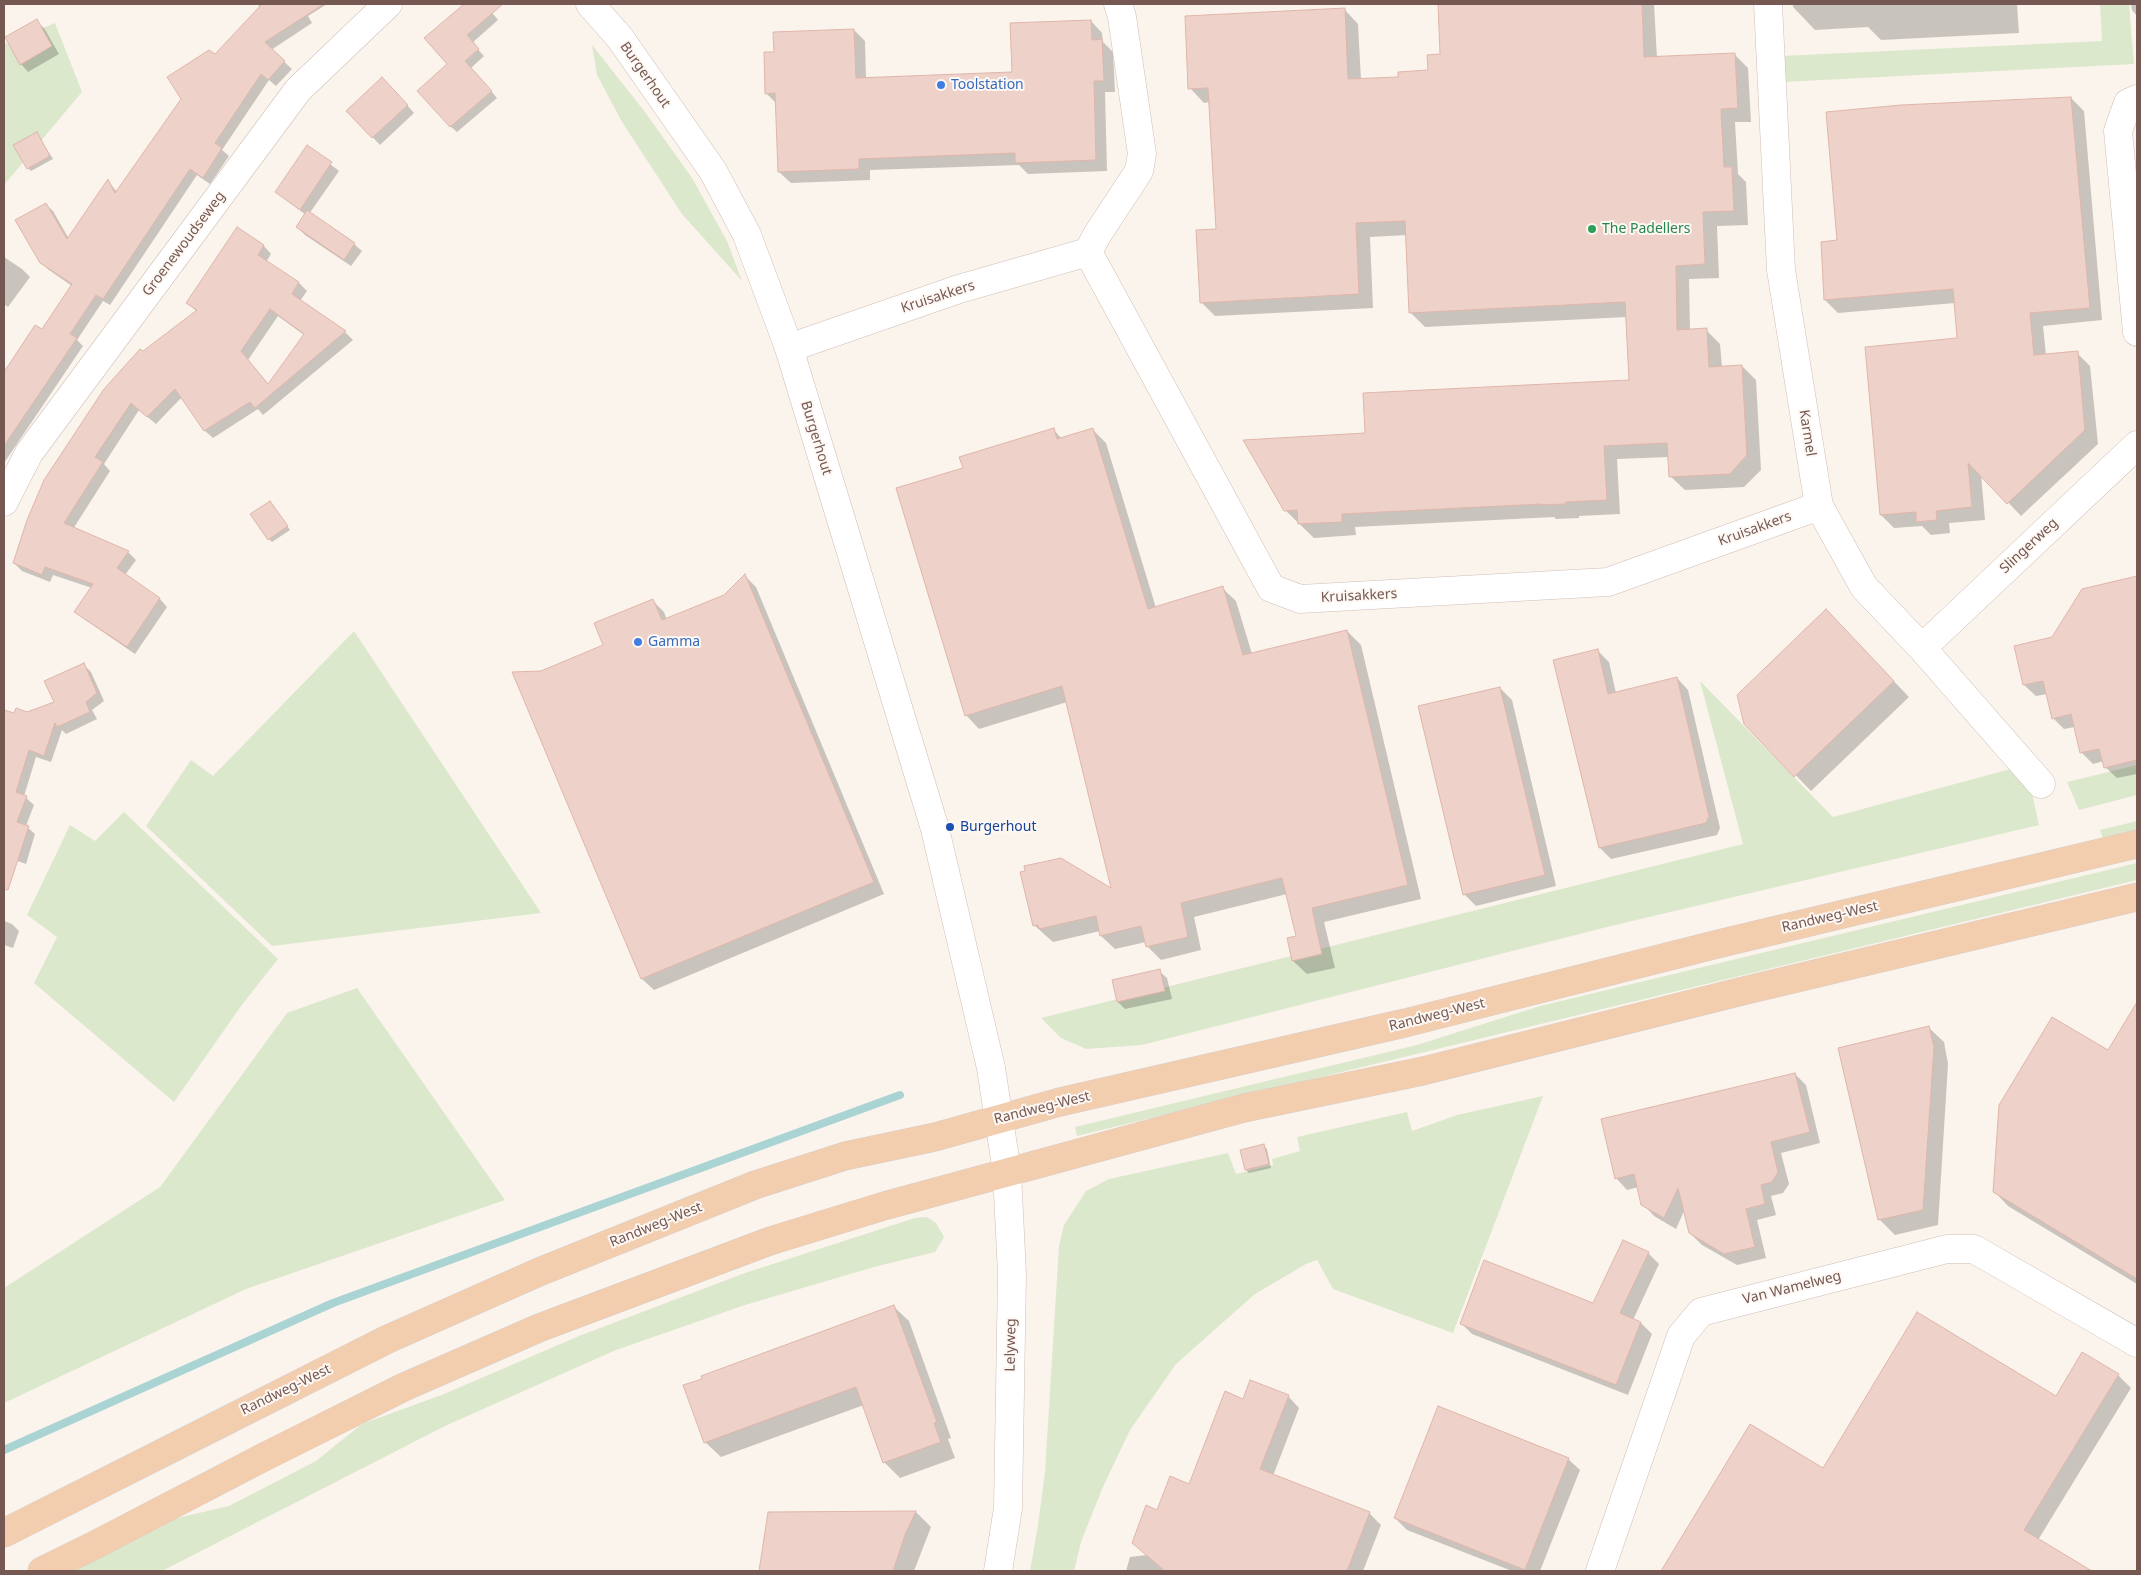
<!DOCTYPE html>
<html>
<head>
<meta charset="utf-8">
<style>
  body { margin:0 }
  #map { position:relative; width:2141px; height:1575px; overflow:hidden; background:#fbf4ed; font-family:"Noto Sans",sans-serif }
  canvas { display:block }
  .frame { position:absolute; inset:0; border:5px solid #755852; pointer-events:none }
</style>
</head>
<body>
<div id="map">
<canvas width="2141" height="1575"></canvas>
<div class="frame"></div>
</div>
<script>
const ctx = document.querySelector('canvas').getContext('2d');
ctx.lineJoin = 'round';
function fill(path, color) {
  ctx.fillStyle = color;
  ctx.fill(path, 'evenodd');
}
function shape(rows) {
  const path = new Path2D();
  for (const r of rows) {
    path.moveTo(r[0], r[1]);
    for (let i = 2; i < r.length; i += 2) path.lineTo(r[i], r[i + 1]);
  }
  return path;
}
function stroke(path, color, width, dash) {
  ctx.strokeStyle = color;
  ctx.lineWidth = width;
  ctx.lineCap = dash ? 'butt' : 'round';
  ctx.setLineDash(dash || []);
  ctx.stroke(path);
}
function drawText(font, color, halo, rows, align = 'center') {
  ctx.font = font + ' "Noto Sans",sans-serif';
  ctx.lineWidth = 4;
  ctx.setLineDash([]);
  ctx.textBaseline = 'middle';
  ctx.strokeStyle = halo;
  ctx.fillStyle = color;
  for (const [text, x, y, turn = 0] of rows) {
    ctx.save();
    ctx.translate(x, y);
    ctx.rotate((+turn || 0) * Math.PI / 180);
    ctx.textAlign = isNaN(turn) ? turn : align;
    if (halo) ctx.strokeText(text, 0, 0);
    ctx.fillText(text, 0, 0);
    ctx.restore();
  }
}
const green = shape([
  [2100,4,2129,4,2134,64,1783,82,1781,56,2102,41],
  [55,23,82,92,4,185,4,44],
  [592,45,645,112,692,178,727,241,742,281,682,214,622,122,597,75],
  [354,631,541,913,272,946,146,826,191,760,213,776],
  [1700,681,1833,817,2014,768,2032,793,2039,825,1611,926,1142,1045,1086,1049,1061,1038,1041,1018,1743,844],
  [2137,765,2137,795,2079,810,2067,782],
  [124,812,278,959,241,1006,174,1102,34,983,57,937,27,915,70,825,95,841],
  [2137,821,2137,840,2106,848,2100,830],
  [2137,863,2137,880,1077,1136,1075,1127,1417,1045,1540,1006],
  [357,988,505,1200,246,1289,4,1403,4,1288,160,1187,287,1013],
  [1543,1096,1453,1333,1333,1289,1317,1260,1306,1264,1255,1294,1176,1364,1130,1430,1102,1489,1081,1542,1074,1571,1030,1571,1038,1525,1045,1472,1059,1246,1064,1225,1086,1191,1109,1179,1228,1153,1236,1174,1273,1165,1272,1159,1300,1151,1297,1137,1407,1112,1412,1131,1457,1115],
  [927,1217,936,1223,944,1237,935,1252,874,1267,745,1305,616,1350,445,1426,162,1571,71,1571,177,1518,229,1506,316,1461,362,1424,444,1394,579,1336,745,1273,915,1218]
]);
const shadow = shape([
  [258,4,327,4,308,16,312,23,271,50,292,69,276,86,269,80,222,150,229,156,210,184,197,175,110,305,103,301,77,340,83,346,4,463,4,374,36,326,42,331,72,286,49,270,41,263,45,204,53,211,69,239,108,181,117,192,215,56,260,8],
  [466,4,485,4,498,20,472,43,484,56,471,68,497,98,457,132,450,126,448,64,426,38],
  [1439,4,1654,4,1657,58,1734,54,1748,68,1751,122,1735,122,1738,174,1746,182,1748,225,1717,226,1719,278,1689,279,1690,330,1706,330,1720,344,1722,367,1742,366,1756,380,1761,470,1744,487,1685,490,1670,476,1669,457,1617,459,1620,514,1579,516,1579,518,1556,519,1554,517,1355,527,1356,535,1314,538,1285,510,1367,435,1630,381,1627,317,1425,327,1411,313,1407,235,1370,237,1373,308,1215,316,1201,302,1217,230,1210,102,1204,103,1190,88,1344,9,1358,24,1361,80,1399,78,1429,71,1442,56],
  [1793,4,2017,4,2019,33,1881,40,1868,27,1815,30,1793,7],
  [2131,4,2137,4,2137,16,2132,10],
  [36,21,44,28,59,54,28,72,21,64],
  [1091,21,1102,33,1103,42,1113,52,1115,92,1105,92,1107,171,1028,174,1019,165,870,170,870,180,791,183,779,172,777,104,766,93,775,53,854,30,865,41,866,79,1013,73],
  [390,86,414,113,380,145,348,111],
  [2071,98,2084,111,2102,320,2043,326,2046,355,2077,353,2090,366,2098,444,2021,516,1981,474,1985,520,1949,523,1950,533,1931,535,1922,526,1894,528,1881,515,1959,339,1955,303,1838,313,1825,300,1839,241],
  [37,134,53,159,31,171,28,168],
  [308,147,339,171,309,214,354,244,362,251,351,266,305,235,297,227,306,215,276,192],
  [237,229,264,246,271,254,266,262,299,283,307,291,300,301,345,332,353,340,263,415,258,409,213,438,205,431,182,397,156,424,139,410,104,464,110,471,73,529,128,552,136,560,125,575,160,599,167,607,135,654,84,619,76,611,92,588,53,575,50,582,22,571,14,563,143,353,197,312,187,302],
  [278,316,304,335,269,385,248,360],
  [4,257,22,269,30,277,8,307,4,304],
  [1053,429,1062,439,1093,430,1106,443,1156,608,1222,588,1236,601,1252,654,1347,631,1361,645,1421,899,1324,922,1335,968,1307,974,1293,961,1297,937,1287,894,1194,917,1201,950,1161,960,1147,946,1146,942,1115,949,1101,936,1100,931,1053,942,1034,925,1112,891,1067,702,979,729,966,715,964,468],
  [273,506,290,530,272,542,269,539],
  [745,576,756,587,884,894,654,990,642,979,514,673,542,672,605,646,652,600,664,612,667,620,725,596],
  [2137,577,2137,774,2117,778,2105,767,2104,761,2093,764,2081,752,2075,727,2064,729,2053,718,2047,694,2036,696,2024,685,2083,590],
  [1841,626,1909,697,1811,791,1745,723],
  [1598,651,1609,662,1616,693,1677,678,1688,690,1720,828,1717,835,1611,859,1600,848,1555,661],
  [83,664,91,672,104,701,92,710,97,719,66,734,62,730,51,762,36,757,24,796,34,805,26,826,35,834,26,864,4,856,4,711,15,715,27,713,56,702],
  [1500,688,1512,700,1556,886,1476,906,1464,894],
  [4,921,12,924,19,931,13,948,4,945],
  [1159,971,1167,978,1172,999,1125,1009,1118,1002],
  [2137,1005,2137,1284,2008,1206,1994,1191,2108,1052],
  [1928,1027,1944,1042,1948,1064,1938,1225,1895,1235,1880,1220,1839,1048],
  [1795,1074,1806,1085,1820,1143,1781,1153,1789,1184,1783,1193,1771,1196,1776,1215,1757,1220,1766,1258,1737,1265,1702,1245,1690,1233,1685,1209,1676,1229,1654,1216,1643,1204,1638,1187,1627,1190,1616,1178],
  [1264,1146,1267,1149,1271,1168,1249,1173,1246,1170],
  [1648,1253,1659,1264,1633,1320,1641,1323,1652,1334,1628,1395,1472,1334,1461,1323,1594,1304],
  [893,1306,909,1321,951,1438,948,1439,955,1458,900,1478,884,1462,864,1405,721,1457,705,1442],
  [2118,1375,2131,1388,2038,1540,2070,1559,2082,1571,1663,1571,1751,1426,1824,1470,2056,1398],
  [1288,1396,1299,1408,1273,1476,1370,1514,1381,1525,1363,1571,1126,1571,1130,1557,1147,1555,1158,1512,1189,1485,1244,1400],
  [1568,1459,1580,1470,1540,1571,1512,1571,1407,1530,1395,1518],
  [916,1512,931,1527,914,1571,760,1571,769,1513]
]);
const stream = shape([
  [4,1450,333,1303,900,1095]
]);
const building = shape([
  [262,4,324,4,265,42,285,61,268,80,261,74,215,143,222,148,203,178,190,169,103,299,96,295,70,334,77,338,4,446,4,372,35,325,42,329,72,284,40,263,15,220,46,203,67,239,108,179,115,193,181,99,167,77,209,50,215,54,262,4],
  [464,4,503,4,467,35,479,49,465,61,492,91,450,127,417,91,447,64,424,38,464,4],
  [1438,4,1642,4,1644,57,1735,53,1738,108,1721,109,1724,167,1732,167,1734,211,1703,212,1705,264,1676,266,1677,330,1707,328,1709,367,1742,365,1747,455,1730,474,1669,477,1667,443,1604,446,1607,500,1566,502,1566,504,1541,505,1541,504,1342,514,1342,522,1298,524,1297,510,1284,511,1243,440,1365,433,1363,393,1629,380,1625,302,1409,313,1405,221,1356,223,1359,294,1200,303,1196,230,1216,229,1208,88,1188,89,1185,16,1345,8,1348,79,1398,77,1398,72,1428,70,1427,55,1440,54,1438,4],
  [37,19,52,46,20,65,5,37,37,19],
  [1091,20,1092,40,1102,39,1104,81,1094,81,1096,160,1015,163,1015,153,859,159,859,169,778,172,775,93,765,94,764,52,774,52,773,32,854,29,856,78,1012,72,1010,23,1091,20],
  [382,77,408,105,372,138,346,111,382,77],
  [2071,97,2090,308,2030,313,2034,355,2078,351,2085,430,2007,504,1968,463,1972,507,1936,511,1937,520,1916,522,1916,512,1880,515,1865,347,1957,338,1953,289,1824,300,1821,242,1837,240,1826,112,1901,105,2071,97],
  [37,132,50,156,27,169,13,145,37,132],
  [307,145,332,162,300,210,275,192,307,145],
  [307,210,355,243,344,260,296,227,307,210],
  [237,227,264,245,258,255,299,282,292,294,346,331,255,408,250,402,204,431,175,389,147,417,131,403,95,457,103,462,64,523,129,551,117,568,160,598,127,647,74,612,93,584,45,567,42,575,13,563,27,520,44,480,104,389,140,349,143,351,197,310,186,303,237,227],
  [270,309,304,334,268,384,241,351,270,309],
  [1054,428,1057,439,1093,428,1148,609,1223,586,1243,655,1347,630,1408,885,1312,908,1322,954,1292,961,1287,938,1296,936,1282,878,1181,903,1188,937,1146,947,1141,926,1100,936,1096,916,1039,929,1038,925,1033,926,1020,872,1025,871,1024,866,1061,858,1111,888,1062,686,965,716,896,488,963,468,959,457,1054,428],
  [270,501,288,526,268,540,250,514,270,501],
  [745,574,874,882,641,979,512,672,541,671,603,645,594,623,653,599,662,620,724,595,745,574],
  [2137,576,2137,760,2104,768,2099,749,2080,753,2071,714,2052,719,2043,681,2023,685,2014,646,2052,637,2082,589,2137,576],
  [1826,609,1894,681,1794,777,1744,724,1737,695,1826,609],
  [1598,649,1608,694,1677,677,1709,816,1706,823,1599,848,1553,660,1598,649],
  [84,663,97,693,86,702,90,712,57,727,55,723,44,756,29,750,16,792,27,796,17,822,29,826,8,890,4,889,4,710,14,713,16,708,27,712,54,702,44,681,84,663],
  [1500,687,1545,875,1463,895,1418,706,1500,687],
  [1160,969,1165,991,1117,1002,1112,980,1160,969],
  [2137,1002,2137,1279,1993,1192,1999,1105,2052,1017,2108,1050,2137,1002],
  [1929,1026,1934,1047,1923,1210,1878,1220,1838,1048,1929,1026],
  [1795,1073,1810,1132,1771,1142,1778,1172,1772,1182,1761,1185,1765,1204,1746,1209,1755,1247,1724,1254,1689,1233,1678,1188,1664,1218,1641,1205,1634,1174,1615,1179,1601,1119,1795,1073],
  [1264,1144,1269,1164,1245,1170,1240,1150,1264,1144],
  [1623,1240,1649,1252,1620,1313,1641,1322,1616,1385,1460,1324,1484,1260,1593,1303,1623,1240],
  [894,1305,937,1422,934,1423,941,1442,883,1463,856,1387,704,1443,683,1385,702,1379,701,1376,894,1305],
  [1917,1312,2056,1396,2082,1352,2119,1374,2024,1530,2092,1571,1661,1571,1750,1424,1823,1468,1917,1312],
  [1250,1380,1289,1395,1260,1469,1370,1512,1347,1571,1165,1571,1132,1543,1146,1505,1157,1510,1170,1476,1189,1484,1225,1391,1243,1399,1250,1380],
  [1438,1406,1569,1458,1525,1570,1394,1518,1438,1406],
  [916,1511,905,1535,893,1571,759,1571,768,1512,916,1511]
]);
const minor = shape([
  [1118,4,1122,17,1142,154,1139,171,1097,235,1088,252,1271,588,1300,599,1608,582,1819,506],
  [1768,4,1781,270,1819,506,1864,587,1922,648,2041,784],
  [2137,99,2128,103,2118,131,2137,332],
  [789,348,959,289,1088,252],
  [4,502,29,453,298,90,388,4],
  [1922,648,2137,445],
  [1600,1571,1681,1336,1701,1312,1947,1249,1974,1249,2137,1343]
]);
const tertiary = shape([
  [590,4,620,38,713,171,747,235,789,348,935,829,991,1068,1007,1172,1012,1274,1008,1508,998,1571]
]);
const primary = shape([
  [4,1533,388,1339,539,1272,755,1185,845,1156,935,1137,1060,1102,1405,1023,1722,943,2137,844],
  [42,1571,93,1546,264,1457,404,1387,539,1328,770,1241,884,1206,1244,1108,1423,1071,1743,991,2137,897]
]);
const markers = [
  [941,85,5,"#3f7fe0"],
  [1592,229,5,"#2e9e5b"],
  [638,642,5,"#3f7fe0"],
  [950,827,5,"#1a4fb4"]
];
const streetNames = [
  ["Burgerhout",645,75,55],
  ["Groenewoudseweg",184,244,-53],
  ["Kruisakkers",938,297,-18],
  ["Karmel",1807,433,81],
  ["Burgerhout",816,438,73],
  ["Kruisakkers",1755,529,-20],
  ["Slingerweg",2029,546,-43],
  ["Kruisakkers",1359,596,-3],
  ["Randweg-West",1830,917,-13],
  ["Randweg-West",1437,1015,-14],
  ["Randweg-West",1042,1108,-14],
  ["Randweg-West",656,1225,-22],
  ["Van Wamelweg",1792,1288,-14],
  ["Lelyweg",1011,1345,-89],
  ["Randweg-West",286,1390,-26]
];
const shopNames = [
  ["Toolstation",951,85],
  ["Gamma",648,642]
];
const leisureNames = [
  ["The Padellers",1602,229]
];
const transitNames = [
  ["Burgerhout",960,827]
];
fill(green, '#dce8cc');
fill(shadow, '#0003');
stroke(stream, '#aad4d4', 8);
fill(building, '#eed1c8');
stroke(building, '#dfb5aa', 1);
stroke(minor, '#cfbdb6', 29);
stroke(tertiary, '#cfbdb6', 29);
stroke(primary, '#d8d0cf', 29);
stroke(minor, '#fff', 28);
stroke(tertiary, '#fff', 28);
stroke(primary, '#f2cdae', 28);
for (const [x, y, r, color] of markers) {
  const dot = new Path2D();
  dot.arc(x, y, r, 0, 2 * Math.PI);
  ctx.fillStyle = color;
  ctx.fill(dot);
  stroke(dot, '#fef8f4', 2);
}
drawText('14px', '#755852', '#fef8f4', streetNames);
drawText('14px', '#366cbe', '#fef8f4', shopNames, 'left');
drawText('14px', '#27864d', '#fef8f4', leisureNames, 'left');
drawText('14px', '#164399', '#fef8f4', transitNames, 'left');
</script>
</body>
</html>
